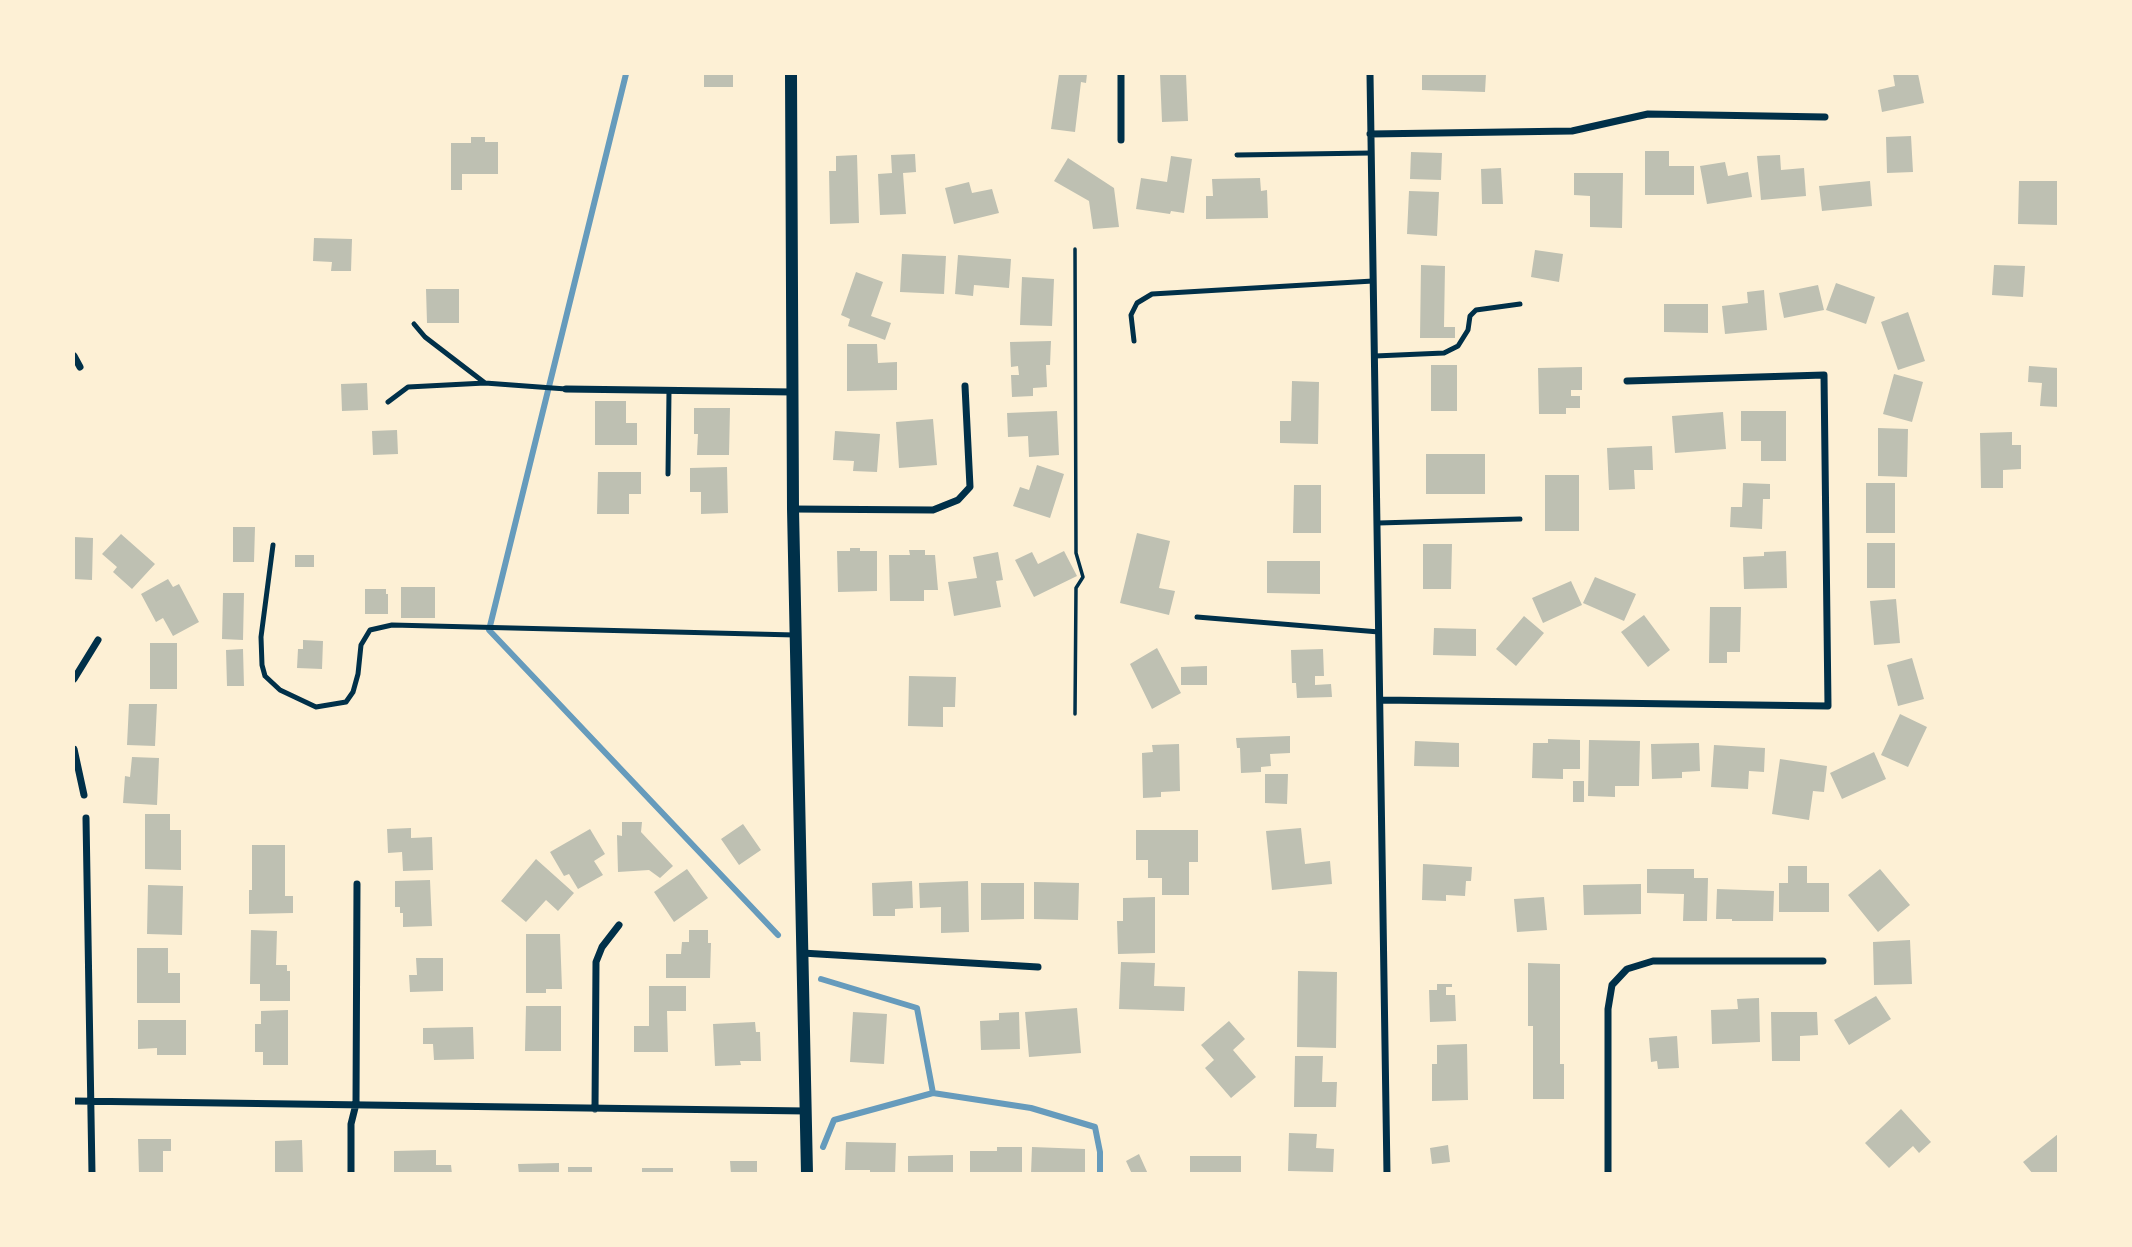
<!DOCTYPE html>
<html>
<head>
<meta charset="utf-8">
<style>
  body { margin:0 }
  #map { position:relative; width:2132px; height:1247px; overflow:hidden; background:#fdf0d5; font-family:"Exo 2",sans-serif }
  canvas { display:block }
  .frame { position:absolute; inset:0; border:75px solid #fdf0d5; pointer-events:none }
</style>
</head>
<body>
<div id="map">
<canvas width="2132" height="1247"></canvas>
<div class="frame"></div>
</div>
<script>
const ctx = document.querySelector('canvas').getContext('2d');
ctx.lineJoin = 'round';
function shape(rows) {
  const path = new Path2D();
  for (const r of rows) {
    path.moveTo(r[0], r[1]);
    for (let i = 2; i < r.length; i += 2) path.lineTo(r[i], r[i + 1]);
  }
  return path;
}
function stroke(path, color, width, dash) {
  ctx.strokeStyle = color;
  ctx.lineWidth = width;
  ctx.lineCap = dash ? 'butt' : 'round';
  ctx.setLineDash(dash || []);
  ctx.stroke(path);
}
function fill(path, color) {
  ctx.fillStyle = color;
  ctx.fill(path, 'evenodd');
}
const stream = shape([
  [626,74,489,630,778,935],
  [821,979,917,1008,933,1093,834,1120,823,1147],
  [933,1093,1031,1108,1095,1127,1100,1152,1100,1174]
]);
const building = shape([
  [704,74,733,74,733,87,704,87],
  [1059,74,1087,74,1086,83,1081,82,1075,132,1051,129],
  [1160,74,1186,74,1188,121,1162,122],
  [1422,74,1486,74,1485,92,1422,90],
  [1893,74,1918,74,1924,103,1882,112,1878,90,1895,86],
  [1911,136,1913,172,1887,173,1886,137],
  [471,137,485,137,485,142,498,142,498,174,462,174,462,190,451,190,451,143,471,143],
  [1645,151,1669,151,1669,166,1694,166,1694,195,1645,195],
  [1411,152,1442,153,1441,180,1410,179],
  [915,154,916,172,903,173,906,214,880,215,878,174,892,173,891,155],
  [857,155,859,223,830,224,829,171,836,171,836,156],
  [1780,155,1781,170,1804,168,1806,196,1761,200,1757,156],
  [1171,156,1192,159,1184,213,1171,211,1170,214,1136,209,1141,178,1167,182],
  [1068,158,1114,188,1119,227,1093,229,1089,201,1054,181],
  [1725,162,1728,176,1748,172,1752,197,1707,204,1700,166],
  [1501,168,1503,204,1482,204,1481,169],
  [1574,173,1623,173,1622,228,1590,227,1590,196,1574,195],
  [1260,178,1261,191,1267,190,1268,218,1206,219,1206,196,1213,196,1212,179],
  [1870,181,1872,206,1822,211,1819,186],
  [2019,181,2058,181,2058,225,2018,224],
  [969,182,972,193,992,189,999,213,954,224,945,188],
  [1409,191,1439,192,1437,236,1407,234],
  [314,238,352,239,351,271,331,271,332,262,313,261],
  [1535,250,1563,254,1559,282,1531,277],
  [902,254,946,256,944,294,900,292],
  [958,255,1011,259,1009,288,974,285,973,296,955,294],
  [1421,265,1445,266,1444,327,1455,327,1455,338,1420,338],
  [1994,265,2025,266,2023,297,1992,295],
  [856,272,883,282,871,316,891,323,885,340,848,326,850,319,841,315],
  [1022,277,1054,279,1052,326,1020,325],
  [1836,283,1875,297,1866,324,1826,310],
  [1818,285,1824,310,1784,318,1779,293],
  [426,289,459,289,459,323,427,323],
  [1764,290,1767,330,1725,334,1722,306,1748,303,1747,292],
  [1664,304,1708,304,1708,333,1664,332],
  [1908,312,1925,361,1898,370,1881,322],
  [1051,341,1050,365,1046,365,1047,387,1033,388,1033,396,1012,397,1011,375,1019,375,1018,366,1011,367,1010,342],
  [847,344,877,344,878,363,897,362,897,390,847,391],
  [1431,365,1457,365,1457,411,1431,411],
  [2029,366,2058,368,2058,407,2040,406,2042,383,2028,382],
  [1582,367,1582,390,1571,390,1571,396,1580,396,1580,408,1566,408,1566,414,1539,414,1538,368],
  [1894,374,1923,382,1912,422,1883,414],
  [1292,381,1319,382,1318,444,1280,443,1280,421,1291,421],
  [367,383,368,410,342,411,341,384],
  [595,401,626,401,626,423,637,423,637,445,595,445],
  [694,408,730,408,729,455,697,455,698,434,694,434],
  [1057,411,1059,455,1029,457,1028,436,1008,437,1007,413],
  [1741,411,1786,411,1786,461,1761,461,1761,441,1741,441],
  [1723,412,1726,449,1675,453,1672,416],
  [933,419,937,465,899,468,896,422],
  [1878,428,1908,429,1907,477,1878,476],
  [397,430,398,454,373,455,372,431],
  [835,431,880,434,877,472,853,471,854,461,833,460],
  [2012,432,2012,445,2021,445,2021,469,2003,470,2003,488,1981,488,1980,433],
  [1652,446,1653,470,1634,470,1635,489,1609,490,1607,448],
  [1426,454,1485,454,1485,494,1426,494],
  [1037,465,1064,474,1050,518,1013,506,1020,487,1029,490],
  [727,467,728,513,701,514,701,492,690,492,690,468],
  [598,472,641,472,641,494,629,494,629,514,597,514],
  [1545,475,1579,475,1579,531,1545,531],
  [1743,483,1770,484,1770,499,1763,499,1762,529,1730,527,1731,507,1742,507],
  [1866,483,1895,483,1895,533,1866,533],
  [1294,485,1321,485,1321,533,1293,533],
  [233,527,255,527,254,562,233,562],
  [1137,533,1170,541,1159,588,1175,591,1169,615,1120,603],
  [121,534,155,564,132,589,113,572,117,567,102,554],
  [74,537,93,538,92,580,74,579],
  [1867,543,1895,543,1895,588,1867,588],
  [1423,544,1452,544,1451,589,1423,589],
  [850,548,860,548,860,551,877,551,877,591,838,592,837,551,850,551],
  [909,550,925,550,925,555,935,555,938,590,924,590,924,601,890,601,889,555,910,555],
  [1064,551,1077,576,1034,597,1015,560,1032,552,1038,564],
  [1786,551,1787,588,1744,589,1743,557,1764,556,1764,552],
  [998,552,1003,580,996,581,1001,607,954,616,948,582,977,578,973,557],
  [295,555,314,555,314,567,295,567],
  [1267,561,1320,561,1320,594,1267,593],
  [1595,577,1636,594,1624,621,1583,603],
  [168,579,173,587,179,584,199,622,173,636,163,618,156,622,141,594],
  [1571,581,1582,605,1543,623,1532,598],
  [401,587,435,587,435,618,401,618],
  [365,589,386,589,386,594,388,594,388,614,365,614],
  [223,593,244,593,243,640,222,639],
  [1896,599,1900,643,1874,645,1870,601],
  [1710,607,1741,607,1740,652,1727,652,1727,663,1709,663],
  [1644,615,1670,650,1648,667,1621,632],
  [1524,616,1544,633,1516,666,1496,649],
  [1434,628,1476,629,1476,656,1433,655],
  [303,640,323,641,322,669,297,668,298,649,303,649],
  [150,643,177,643,177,689,150,689],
  [1157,648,1181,693,1152,709,1130,664],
  [243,649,244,686,227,686,226,650],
  [1323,649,1324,676,1315,676,1315,685,1331,684,1332,697,1297,698,1296,683,1292,683,1291,650],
  [1912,658,1924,699,1898,706,1887,665],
  [1207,666,1207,685,1181,685,1181,667],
  [909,676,956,677,955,707,943,707,943,727,908,726],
  [129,704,157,704,155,746,127,745],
  [1900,714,1927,727,1908,767,1881,755],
  [1290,736,1290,753,1270,754,1271,766,1261,767,1261,772,1241,773,1240,748,1237,748,1236,738],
  [1548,739,1580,740,1580,769,1563,769,1563,779,1532,778,1533,743,1548,743],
  [1589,740,1640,741,1639,786,1615,786,1615,797,1588,796],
  [1415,741,1459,743,1459,767,1414,766],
  [1699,743,1700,771,1682,772,1682,778,1652,779,1651,744],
  [1179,744,1180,791,1161,792,1161,797,1143,798,1142,753,1153,752,1152,745],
  [1714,745,1765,748,1764,772,1749,771,1748,789,1711,787],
  [1874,752,1886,779,1842,799,1830,773],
  [132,757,159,758,157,805,123,803,125,776,130,777],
  [1780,759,1827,766,1824,792,1813,791,1809,820,1772,814],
  [1265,774,1288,774,1287,804,1265,803],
  [1573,781,1584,781,1584,802,1573,802],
  [145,814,170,814,170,830,181,830,181,870,145,869],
  [622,822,642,822,641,832,673,866,660,878,649,870,618,872,617,835,622,836],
  [743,824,761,850,739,865,721,839],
  [411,828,411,838,432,837,433,870,403,871,402,852,388,853,387,829],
  [1301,828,1305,864,1330,861,1332,884,1272,890,1266,831],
  [590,829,605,854,594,861,603,875,578,889,569,874,564,876,550,852],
  [1136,830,1198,830,1198,862,1189,862,1189,895,1162,895,1162,878,1148,878,1148,860,1136,860],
  [252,845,285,845,285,896,293,896,293,913,249,914,249,890,252,890],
  [536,859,574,893,558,911,546,900,526,922,501,901],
  [1423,864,1472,867,1471,881,1466,881,1465,896,1446,895,1446,901,1422,900],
  [1788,866,1807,866,1807,883,1829,883,1829,912,1779,912,1779,883,1788,883],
  [687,869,708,898,674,922,654,892],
  [1647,869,1694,869,1694,878,1708,878,1707,921,1683,921,1684,894,1647,893],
  [1880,869,1910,905,1878,932,1848,895],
  [430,880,432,926,403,927,403,913,400,913,400,907,395,907,395,881],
  [912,881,913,908,895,909,895,916,873,916,872,883],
  [968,881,969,932,941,933,941,907,920,908,919,883],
  [1034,882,1079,883,1078,920,1034,919],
  [981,883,1024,883,1024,919,981,920],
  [1641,884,1641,914,1584,915,1583,885],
  [148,885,183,886,182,935,147,934],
  [1717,889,1774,891,1773,921,1732,921,1732,919,1716,919],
  [1155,897,1155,953,1118,954,1117,921,1123,921,1123,898],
  [1544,897,1547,930,1517,932,1514,899],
  [251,930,277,931,276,965,287,965,287,971,290,971,290,1001,260,1001,260,984,250,984],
  [689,930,708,930,708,943,711,943,710,978,666,978,666,954,681,954,682,942,689,942],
  [526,934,560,934,562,989,546,989,546,993,526,993],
  [1910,940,1912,984,1874,985,1873,942],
  [137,948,168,948,168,973,180,973,180,1003,137,1003],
  [416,958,443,958,443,991,410,992,409,975,417,975],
  [1121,962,1155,963,1154,986,1185,987,1184,1011,1119,1009],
  [1528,963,1560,964,1560,1064,1564,1064,1564,1099,1533,1099,1533,1026,1528,1026],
  [1298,971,1337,972,1336,1048,1297,1047],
  [1437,984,1452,984,1452,987,1446,987,1446,995,1455,995,1456,1021,1430,1022,1429,990,1437,990],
  [649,986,686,986,686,1011,667,1011,668,1052,634,1052,634,1026,649,1026],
  [1876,996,1891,1019,1849,1045,1834,1020],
  [1759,998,1760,1042,1712,1044,1711,1010,1738,1009,1737,999],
  [526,1006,561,1006,561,1051,525,1051],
  [1077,1008,1081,1053,1029,1057,1025,1012],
  [288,1010,288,1065,263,1065,263,1052,255,1052,255,1024,261,1024,261,1011],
  [853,1012,887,1014,884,1064,850,1062],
  [1019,1012,1020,1049,981,1050,980,1021,999,1020,999,1013],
  [1771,1012,1817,1012,1818,1035,1800,1036,1800,1061,1772,1061],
  [138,1020,186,1020,186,1055,157,1055,157,1048,138,1049],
  [1229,1021,1245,1039,1233,1050,1256,1077,1231,1098,1205,1068,1214,1060,1201,1045],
  [755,1022,756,1032,760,1032,761,1061,740,1061,741,1065,715,1066,713,1024],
  [473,1027,474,1059,434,1060,433,1044,423,1044,423,1028],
  [1677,1036,1679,1068,1658,1069,1657,1061,1651,1062,1649,1038],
  [1467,1044,1468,1100,1432,1101,1432,1064,1437,1064,1437,1045],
  [1295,1056,1323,1056,1322,1082,1337,1082,1336,1107,1294,1107],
  [1901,1109,1931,1142,1919,1153,1913,1146,1889,1168,1865,1143],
  [1289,1133,1317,1134,1316,1148,1334,1149,1333,1172,1288,1171],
  [2058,1134,2058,1174,2033,1174,2023,1162],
  [138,1139,171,1139,171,1151,163,1151,163,1174,139,1174],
  [302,1140,303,1174,275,1174,275,1141],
  [846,1142,896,1143,895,1174,870,1174,870,1170,845,1170],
  [1448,1145,1450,1162,1432,1164,1430,1148],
  [997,1147,1022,1147,1022,1174,970,1174,970,1151,997,1151],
  [1032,1147,1085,1149,1085,1174,1031,1174],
  [436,1150,436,1165,451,1165,452,1174,394,1174,394,1151],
  [1139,1154,1148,1174,1132,1174,1126,1161],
  [953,1155,953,1174,908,1174,908,1156],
  [1190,1156,1241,1156,1241,1174,1190,1174],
  [730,1161,757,1161,757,1174,731,1174],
  [559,1163,559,1174,519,1174,518,1164],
  [568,1167,592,1167,592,1174,568,1174],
  [642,1168,673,1168,673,1174,642,1174]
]);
const path = shape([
  [1075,714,1076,588,1083,577,1076,553,1075,249]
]);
const service = shape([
  [1237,155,1371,153],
  [414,324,425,337,485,383],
  [1134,341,1131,315,1137,303,1152,294,1373,281],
  [1375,356,1444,353,1458,346,1468,330,1470,316,1476,310,1520,304],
  [388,402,408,387,485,383,566,389],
  [668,474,669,391],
  [1378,523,1520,519],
  [273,545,261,637,262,665,265,676,280,690,316,707,346,702,353,692,358,674,361,645,370,630,392,625,795,635],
  [1197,617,1379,632]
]);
const minor = shape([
  [1121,74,1121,140],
  [1370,74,1387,1174],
  [1370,134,1572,131,1648,114,1825,117],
  [74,356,80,367],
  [566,389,793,392],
  [793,509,933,510,958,500,970,487,965,386],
  [74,679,98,640],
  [1381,700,1828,706,1824,375,1627,381],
  [74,749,84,795],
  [86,818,92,1174],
  [802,953,1038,967],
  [74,1101,806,1111],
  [595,1109,596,962,602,947,619,925],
  [351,1174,351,1124,356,1104,357,884],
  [1608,1174,1608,1009,1612,985,1627,969,1653,961,1823,961]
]);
const tertiary = shape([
  [791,74,793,509,807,1174]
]);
stroke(stream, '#669bbc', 6);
fill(building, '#bec0b2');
stroke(path, '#003049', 3.5);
stroke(service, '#003049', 5);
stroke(minor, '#003049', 7);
stroke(tertiary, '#003049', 12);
</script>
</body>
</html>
